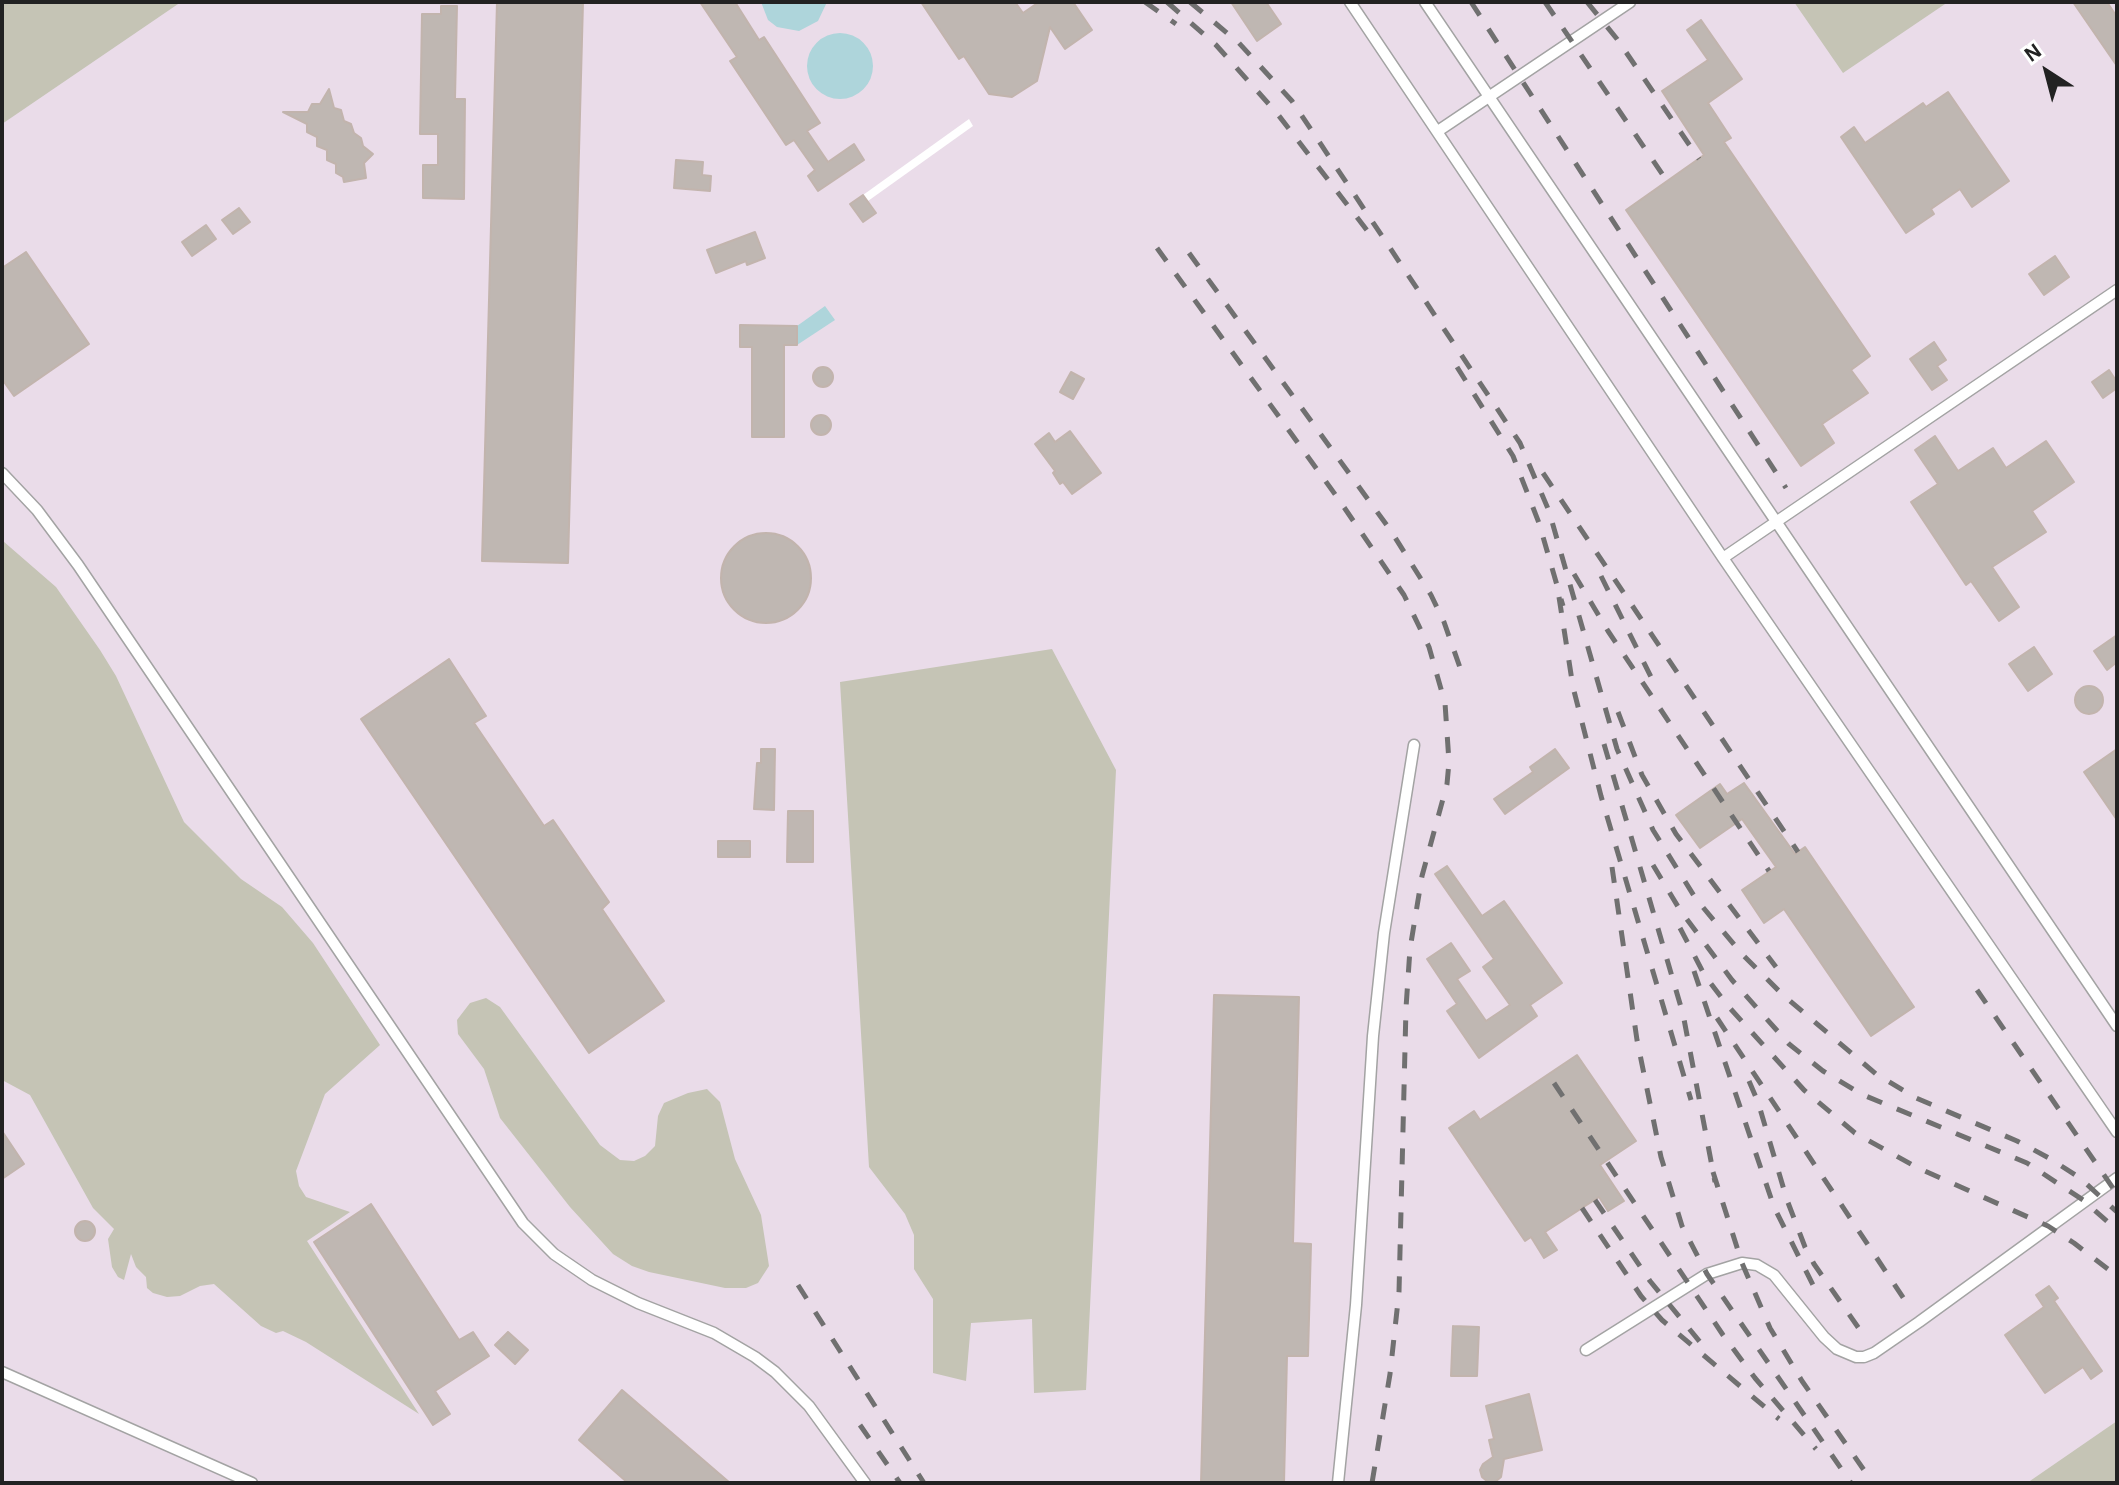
<!DOCTYPE html>
<html>
<head>
<meta charset="utf-8">
<style>
  body { margin:0 }
  #map { position:relative; width:2119px; height:1485px; overflow:hidden; background:#f1eeea; font-family:"Alegreya Sans",sans-serif }
  canvas { display:block }
  .frame { position:absolute; inset:0; border:4px solid #222; pointer-events:none }
  .north { position:absolute; left:2007px; top:32px; width:80px; height:80px; -webkit-text-stroke:6px #fff; paint-order:stroke; rotate:324deg; font-size:22px; font-weight:700; line-height:32px; text-align:center; color:#222 }
  .north::after { content:''; display:block; margin:auto; width:28px; height:36px; background:#222; clip-path:polygon(50% 0,100% 100%,50% 72%,0 100%) }
</style>
</head>
<body>
<div id="map">
<canvas width="2119" height="1485"></canvas>
<div class="frame"></div>
<div class="north">N</div>
</div>
<script>
const ctx = document.querySelector('canvas').getContext('2d');
ctx.lineJoin = 'round';
function fill(path, color) {
  ctx.fillStyle = color;
  ctx.fill(path, 'evenodd');
}
function shape(rows) {
  const path = new Path2D();
  for (const r of rows) {
    if (r.length === 3) {
      path.moveTo(r[0] + r[2], r[1]);
      path.arc(r[0], r[1], r[2], 0, 2 * Math.PI);
      continue;
    }
    path.moveTo(r[0], r[1]);
    for (let i = 2; i < r.length; i += 2) path.lineTo(r[i], r[i + 1]);
  }
  return path;
}
function stroke(path, color, width, dash) {
  ctx.strokeStyle = color;
  ctx.lineWidth = width;
  ctx.lineCap = dash ? 'butt' : 'round';
  ctx.setLineDash(dash || []);
  ctx.stroke(path);
}
const industrial = shape([
  [2,2,2117,2,2117,1483,2,1483]
]);
const construction = shape([
  [2,2,181,2,2,124],
  [1794,2,1948,2,1843,73],
  [3,541,56,587,100,650,116,676,184,822,241,879,282,907,313,943,380,1045,325,1094,296,1171,299,1186,306,1197,350,1212,307,1241,419,1414,306,1342,283,1331,276,1333,261,1326,214,1284,200,1286,180,1296,167,1297,153,1293,147,1288,146,1277,136,1267,131,1254,124,1280,118,1277,112,1267,108,1239,114,1229,93,1208,30,1095,2,1080],
  [1052,649,1116,770,1086,1390,1034,1393,1032,1319,971,1323,966,1381,933,1373,933,1299,914,1269,914,1235,905,1214,869,1167,840,682],
  [486,998,500,1007,600,1145,620,1160,634,1161,645,1156,655,1146,658,1116,664,1103,688,1093,707,1089,720,1102,735,1159,761,1215,769,1266,758,1283,746,1288,725,1288,649,1272,632,1266,613,1254,570,1207,500,1118,484,1069,458,1034,457,1020,470,1003],
  [2117,1421,2117,1483,2027,1483]
]);
const water = shape([
  [761,2,827,2,818,21,799,31,777,27,768,20],
  [840,66,33],
  [825,306,835,320,797,345,797,326]
]);
const pier = shape([
  [969,119,973,126,868,201,863,195]
]);
const building = shape([
  [497,2,583,2,568,563,482,561,497,2],
  [700,2,735,2,759,40,764,37,820,123,807,131,828,162,854,144,864,160,818,191,808,176,815,170,794,140,786,145,730,61,737,57,700,2],
  [921,2,1015,2,1023,13,1039,2,1073,2,1092,30,1065,49,1050,27,1037,81,1012,97,989,94,964,56,959,59,921,2],
  [1231,2,1266,2,1281,24,1257,41,1231,2],
  [2073,2,2107,2,2117,17,2117,66,2073,2],
  [441,6,457,6,455,99,465,99,464,199,423,198,423,165,438,165,438,134,420,134,422,14,441,14,441,6],
  [1701,20,1742,79,1708,103,1731,138,1724,142,1870,356,1851,370,1868,393,1822,424,1834,443,1801,466,1626,210,1704,155,1662,91,1708,60,1687,30,1701,20],
  [329,89,334,108,341,110,344,121,351,124,354,133,361,138,363,146,373,154,364,163,366,178,344,182,343,177,336,173,336,164,327,160,327,150,317,146,317,137,307,132,307,124,283,112,308,112,312,104,320,104,329,89],
  [1948,92,2009,181,1972,207,1960,189,1931,209,1934,214,1906,233,1841,137,1854,127,1865,143,1923,103,1926,107,1948,92],
  [676,160,703,162,702,175,711,176,710,191,674,188,676,160],
  [863,195,876,213,863,222,850,204,863,195],
  [239,208,250,222,233,234,222,220,239,208],
  [206,225,216,239,192,256,182,242,206,225],
  [755,232,765,258,747,265,746,261,716,273,707,250,755,232],
  [26,252,89,344,14,396,2,379,2,268,26,252],
  [2055,256,2069,277,2044,295,2029,274,2055,256],
  [740,325,797,326,797,345,784,345,784,437,752,437,752,347,740,347,740,325],
  [1934,342,1946,360,1937,366,1947,380,1932,390,1910,359,1934,342],
  [823,377,10],
  [2109,370,2117,382,2117,388,2103,398,2092,382,2109,370],
  [1071,372,1084,379,1073,399,1060,392,1071,372],
  [821,425,10],
  [1070,431,1101,473,1072,494,1063,482,1060,484,1053,473,1055,471,1035,444,1049,433,1055,442,1070,431],
  [1935,436,1958,471,1993,448,2006,468,2046,441,2074,482,2032,511,2046,532,1992,567,2019,607,1999,621,1971,581,1966,585,1911,502,1938,484,1915,450,1935,436],
  [766,578,45],
  [2117,635,2117,662,2107,670,2094,651,2117,635],
  [2034,647,2052,674,2028,691,2009,664,2034,647],
  [449,659,486,716,474,723,544,826,553,820,609,902,602,909,664,1001,589,1053,361,719,449,659],
  [2089,700,14],
  [761,749,775,749,774,810,754,809,757,763,761,763,761,749],
  [1555,749,1569,768,1505,814,1494,799,1533,772,1530,767,1555,749],
  [2117,749,2117,820,2084,772,2117,749],
  [1744,783,1795,854,1805,847,1914,1007,1871,1036,1784,909,1764,923,1742,890,1776,867,1742,819,1700,848,1676,815,1720,784,1727,794,1744,783],
  [788,811,813,811,813,862,787,862,788,811],
  [718,841,750,841,750,857,718,857,718,841],
  [1447,866,1482,916,1504,901,1562,983,1530,1005,1537,1016,1479,1058,1447,1011,1457,1004,1427,959,1451,943,1470,971,1457,979,1486,1021,1510,1005,1483,967,1494,959,1435,874,1447,866],
  [1214,995,1299,997,1293,1243,1311,1244,1308,1356,1287,1356,1284,1483,1201,1483,1214,995],
  [1577,1055,1636,1141,1600,1165,1624,1201,1608,1211,1599,1197,1545,1232,1557,1250,1544,1258,1531,1237,1525,1241,1449,1128,1474,1111,1480,1120,1577,1055],
  [2,1131,24,1164,2,1179,2,1131],
  [371,1204,459,1340,473,1332,489,1356,435,1391,450,1414,433,1425,314,1242,371,1204],
  [85,1231,10],
  [2049,1286,2058,1298,2054,1301,2102,1371,2091,1379,2083,1367,2045,1393,2005,1335,2044,1307,2036,1295,2049,1286],
  [1453,1326,1479,1327,1477,1376,1451,1376,1453,1326],
  [508,1332,528,1350,515,1364,495,1345,508,1332],
  [622,1390,730,1483,628,1483,579,1440,622,1390],
  [1529,1394,1542,1450,1504,1459,1501,1477,1495,1482,1488,1482,1482,1477,1480,1470,1483,1464,1493,1457,1489,1440,1494,1439,1486,1406,1529,1394]
]);
const lane = shape([
  [1350,2,1723,558,2117,1132],
  [1425,2,2117,1026],
  [1438,131,1630,2],
  [2,473,37,510,78,565,523,1223,554,1254,592,1280,638,1303,714,1333,755,1357,775,1372,809,1406,865,1483],
  [1723,558,2117,290],
  [1586,1350,1707,1274,1742,1263,1757,1265,1774,1275,1824,1337,1837,1349,1856,1357,1864,1357,1874,1353,1919,1322,2117,1178],
  [2,1372,252,1483],
  [1338,1483,1356,1305,1373,1036,1384,933,1414,745]
]);
const rail = shape([
  [1145,2,1176,24],
  [1167,2,1216,45,1276,112,1369,233],
  [1190,2,1239,43,1292,101,1520,443,1549,511,1617,749,1653,830,1696,899,1743,955,1783,995,1876,1074,1916,1098,2017,1141,2049,1158,2080,1178,2117,1212],
  [1471,2,1786,488],
  [1545,2,1667,181],
  [1587,2,1617,39,1699,159],
  [1157,248,1337,497,1404,595,1429,647,1445,703,1449,762,1447,784,1422,876,1410,949,1406,1008,1399,1292,1390,1374,1372,1483],
  [1189,253,1391,531,1431,595,1444,622,1464,679],
  [1457,367,1513,456,1539,523,1563,606],
  [1543,473,1798,852],
  [1574,574,1608,631,1769,871],
  [1601,576,1656,687],
  [1559,597,1573,687,1601,796,1691,1100],
  [1618,712,1642,775,1676,834,1776,967],
  [1604,744,1683,1014,1715,1182],
  [1653,865,1680,910,1732,980,1789,1044,1823,1071,1861,1094,2027,1163,2083,1200,2117,1230],
  [1612,867,1637,1040,1661,1157,1682,1226,1707,1274,1851,1483],
  [1680,928,1705,976,1728,1006,1804,1090,1855,1133,1918,1168,2048,1226,2074,1243,2117,1276],
  [1694,971,1774,1207,1813,1285],
  [1977,990,2117,1194],
  [1717,1018,1908,1305],
  [1749,1081,1758,1102,1787,1200,1805,1247,1814,1264,1860,1330],
  [1554,1083,1723,1335,1755,1378,1816,1449],
  [1713,1172,1742,1263,1770,1328,1802,1381,1873,1483],
  [1595,1200,1650,1281,1700,1342],
  [1582,1208,1641,1296,1662,1320,1779,1419],
  [798,1285,924,1483],
  [860,1425,900,1483]
]);
fill(industrial, '#eadce9');
fill(construction, '#c5c4b5');
fill(water, '#aed5db');
fill(pier, '#fff');
fill(building, '#bfb7b2');
stroke(building, '#c2b4ad', 2);
stroke(lane, '#a3a3a3', 13);
stroke(lane, '#fff', 10);
stroke(rail, '#707070', 5, [16, 16]);
</script>
</body>
</html>
